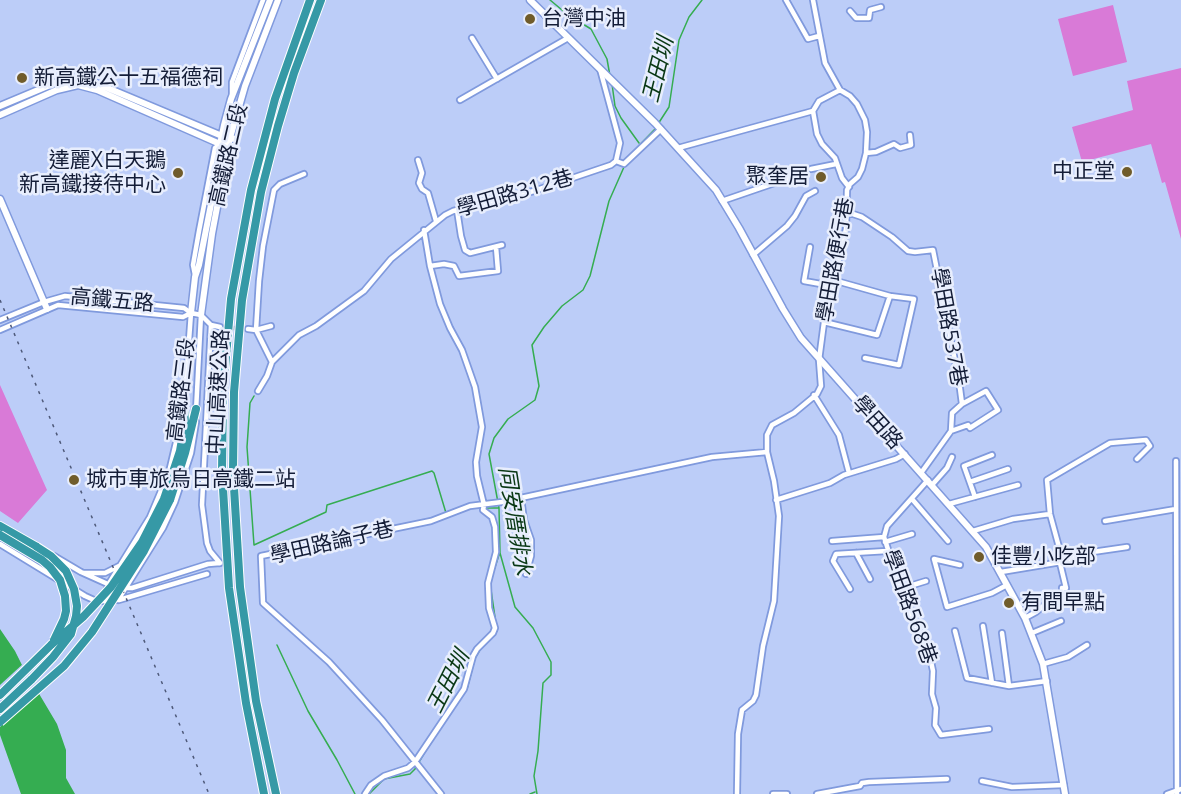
<!DOCTYPE html>
<html>
<head>
<meta charset="utf-8">
<style>
  body { margin:0 }
  canvas { display:block; background:#bccdf8 }
</style>
</head>
<body>
<canvas width="1181" height="794"></canvas>
<script>
const ctx = document.querySelector('canvas').getContext('2d');
ctx.lineJoin = 'round';
function fill(path, color) {
  ctx.fillStyle = color;
  ctx.fill(path, 'evenodd');
}
function shape(rows) {
  const path = new Path2D();
  for (const r of rows) {
    path.moveTo(r[0], r[1]);
    for (let i = 2; i < r.length; i += 2) path.lineTo(r[i], r[i + 1]);
  }
  return path;
}
function stroke(path, color, width, dash) {
  ctx.strokeStyle = color;
  ctx.lineWidth = width;
  ctx.lineCap = dash ? 'butt' : 'round';
  ctx.setLineDash(dash || []);
  ctx.stroke(path);
}
function drawText(font, color, halo, rows, align = 'center') {
  ctx.font = font + ' "Open Sans","Noto Sans TC",sans-serif';
  ctx.lineWidth = 5;
  ctx.setLineDash([]);
  ctx.textBaseline = 'middle';
  ctx.strokeStyle = halo;
  ctx.fillStyle = color;
  for (const [text, x, y, turn = 0] of rows) {
    ctx.save();
    ctx.translate(x, y);
    ctx.rotate((+turn || 0) * Math.PI / 180);
    ctx.textAlign = isNaN(turn) ? turn : align;
    if (halo) ctx.strokeText(text, 0, 0);
    ctx.fillText(text, 0, 0);
    ctx.restore();
  }
}
const green = shape([
  [1113,5,1127,62,1073,76,1058,19],
  [1181,68,1181,239,1165,182,1162,183,1151,144,1082,162,1072,127,1133,110,1127,81],
  [0,385,47,490,18,523,0,511]
]);
const water = shape([
  [0,629,15,651,22,665,57,724,66,750,66,778,75,794,21,794,0,735]
]);
const pier = shape([
  [24,663,40,690,0,727,0,685]
]);
const stream = shape([
  [550,0,568,15,591,29,607,59,610,76],
  [612,84,615,106,621,118,639,143],
  [658,124,669,107,679,40,689,17,702,0],
  [628,157,656,128],
  [254,396,250,403,247,447,254,545,326,512,327,505,432,471,434,473,446,513],
  [471,508,481,508],
  [486,508,499,508],
  [491,579,499,555],
  [277,645,308,711,337,760,355,794],
  [440,728,467,689,475,658,481,648,497,631,490,583],
  [369,794,384,779,410,774,415,769,426,750],
  [530,794,535,792],
  [537,794,534,776,538,751,543,683,551,675,551,662,533,628,515,607,500,553,499,508,489,454,494,438,508,419,535,400,539,386,532,345,544,327,562,306,583,290,590,276,609,201,624,167]
]);
const streetTunnel = shape([
  [220,327,248,329]
]);
const street = shape([
  [786,0,808,39,819,36],
  [850,11,856,18,869,18,870,10,881,7],
  [472,38,497,79],
  [232,94,232,82,263,0],
  [460,100,568,38],
  [813,111,817,134,822,144,835,158,842,178,849,187],
  [678,148,813,111,819,101,840,90],
  [866,153,876,152,894,144,900,148,911,145,910,135],
  [418,160,422,173,419,183,422,189,428,193,436,221],
  [616,161,624,164,661,129],
  [811,169,836,164],
  [722,201,792,177],
  [457,210,461,236,465,250,470,253,502,245],
  [847,212,862,217,892,237,908,251,915,252,933,250,959,381,962,404,952,413,951,431],
  [424,230,430,266,444,264,454,266,459,276,498,271,496,247],
  [810,247,804,281,832,286],
  [753,255,787,226,795,216,806,196,815,191],
  [195,275,193,265,199,231,215,148,220,144],
  [833,280,890,296,914,299,899,365,865,358],
  [201,315,211,325,220,327],
  [0,320,44,302,65,296,184,308,191,313,201,315],
  [824,322,877,335,890,296],
  [211,325,202,505,207,543,210,551,220,563],
  [271,326,256,330,259,281,263,246,274,190,280,184,304,174],
  [248,329,256,330,272,362,299,335,316,326,364,291,391,259,445,215,453,211,534,191,611,165,616,161,620,143,600,69],
  [0,330,58,305,183,317,191,313],
  [258,391,267,376,272,362],
  [814,395,839,435,849,473],
  [196,411,201,315],
  [1176,461,1177,794],
  [921,473,951,431,968,425,970,428,998,410,986,391,962,404],
  [928,480,887,526,884,537,906,605,923,641,927,643,933,671,932,694,936,708,935,725,941,735,989,729],
  [970,482,1008,469],
  [932,485,947,468,952,457],
  [975,497,964,466,992,455],
  [521,498,524,520,531,540,531,556,526,574],
  [912,499,948,541],
  [776,500,830,483,844,475,896,459,905,454],
  [949,504,1018,485],
  [1105,521,1176,509],
  [973,531,1013,519,1050,514],
  [832,541,884,537],
  [885,542,912,534],
  [0,544,85,596,96,601,111,601],
  [856,553,870,579],
  [54,556,81,572,110,585],
  [1063,562,1050,514,1047,480,1110,443,1146,440,1150,446,1137,459],
  [960,565,934,559,947,607,992,593,1007,585],
  [1001,572,1073,560,1072,555,1127,547],
  [84,573,105,573,119,566],
  [127,588,132,588,208,564,220,563],
  [850,589,833,561,836,554,887,551],
  [900,589,926,581],
  [118,600,163,528,175,502,191,453,196,422],
  [119,600,207,574],
  [110,601,106,593,108,585,150,517,169,472,184,409,191,313],
  [1025,618,1036,612,1048,602,1063,599,1062,588,1066,588,1060,563],
  [983,626,992,683],
  [955,631,967,678,1009,686,1047,681],
  [1002,633,1009,686],
  [1032,633,1061,621],
  [1043,664,1068,657,1087,645],
  [982,781,1012,787,1064,785],
  [365,794,371,785,384,776,408,768,415,762,464,689,473,656,477,649,493,633,495,628,489,608,488,583,496,552,495,527,492,517,483,510,484,505,477,476,476,462,482,427,475,387,462,350,450,328,440,304,430,266],
  [441,794,382,720,329,662,263,603,261,556,431,521,470,506,502,502,712,457,767,452],
  [737,794,738,734,742,710,753,701,756,695,763,646,774,601,779,516,774,481,767,452,767,435,772,425,794,413,817,394,821,386,819,360,824,322,846,229,847,190,850,184,858,177,862,169,866,153,867,132,865,120,857,104,850,96,840,90,825,63,813,0],
  [773,794,787,794],
  [817,794,860,786,862,783,869,782,947,779],
  [1167,794,1181,789]
]);
const secondary = shape([
  [530,0,655,123,716,190,739,228,783,309,801,338,986,547,1025,618,1043,664,1065,794],
  [0,106,62,80,86,79,222,136,235,139],
  [0,115,57,90,78,85,97,90,220,144,233,146],
  [0,199,47,309],
  [191,313,195,277,199,265,222,149,220,144,224,125,231,99,270,0],
  [201,315,212,234,230,138,245,86,278,0]
]);
const highway = shape([
  [164,499,180,451,185,422,184,409],
  [170,500,185,453,196,409],
  [0,526,37,547],
  [0,695,52,644],
  [0,709,32,679],
  [264,794,246,703,229,588,222,472,223,391,231,299,251,190,275,99,310,0],
  [276,794,256,701,240,587,233,471,234,392,242,300,261,192,278,126,294,73,321,0]
]);
const rail = shape([
  [0,300,209,794]
]);
const highwayBridge = shape([
  [0,535,42,560,50,567,60,580,65,596,66,611,64,619,54,640],
  [52,644,83,617,111,587,142,542,164,499],
  [32,679,53,657,71,634,76,616,77,606,74,589,66,571,51,556,37,547],
  [0,722,64,666,92,632,144,551,170,500]
]);
const markers = [
  [530,19,6,"#705c2b"],
  [22,78,6,"#705c2b"],
  [1127,172,6,"#705c2b"],
  [178,173,6,"#705c2b"],
  [821,177,6,"#705c2b"],
  [74,480,6,"#705c2b"],
  [979,557,6,"#705c2b"],
  [1009,603,6,"#705c2b"]
];
const poiNames = [
  ["台灣中油",542,19],
  ["新高鐵公十五福德祠",34,78],
  ["達麗X白天鵝",166,161,"right"],
  ["新高鐵接待中心",166,185,"right"],
  ["中正堂",1115,172,"right"],
  ["聚奎居",809,177,"right"],
  ["城市車旅烏日高鐵二站",86,480],
  ["佳豐小吃部",991,557],
  ["有間早點",1021,603]
];
const streetNames = [
  ["高鐵路二段",229,155,-77],
  ["學田路312巷",515,194,-16],
  ["學田路便行巷",836,260,-80],
  ["高鐵五路",112,301,5],
  ["學田路537巷",948,327,80],
  ["高鐵路三段",182,390,-83],
  ["中山高速公路",219,392,-87],
  ["學田路",877,423,48],
  ["學田路論子巷",332,543,-13],
  ["學田路568巷",909,607,70]
];
const waterNames = [
  ["王田圳",659,70,-76],
  ["同安厝排水",514,521,81],
  ["王田圳",449,682,-63]
];
fill(green, '#d97ad7');
fill(water, '#35ad51');
fill(pier, '#bccdf8');
stroke(stream, '#35ad51', 1.5);
stroke(streetTunnel, '#9aaad1', 4.5, [4.5, 2]);
stroke(street, '#809add', 8);
stroke(secondary, '#809add', 9);
stroke(highway, '#fff', 10);
stroke(street, '#fff', 4.5);
stroke(secondary, '#fff', 6);
stroke(highway, '#3699a6', 8);
stroke(rail, '#4e5979', 1.5, [3, 6]);
stroke(highwayBridge, '#fff', 10, []);
stroke(highwayBridge, '#3699a6', 8);
for (const [x, y, r, color] of markers) {
  const dot = new Path2D();
  dot.arc(x, y, r, 0, 2 * Math.PI);
  ctx.fillStyle = color;
  ctx.fill(dot);
  stroke(dot, '#e8eefd', 2);
}
drawText('21px', '#141d37', '#e8eefd', poiNames, 'left');
drawText('21px', '#141d37', '#e8eefd', streetNames);
drawText('italic 22px', '#093815', '#e8eefd', waterNames);
</script>
</body>
</html>
